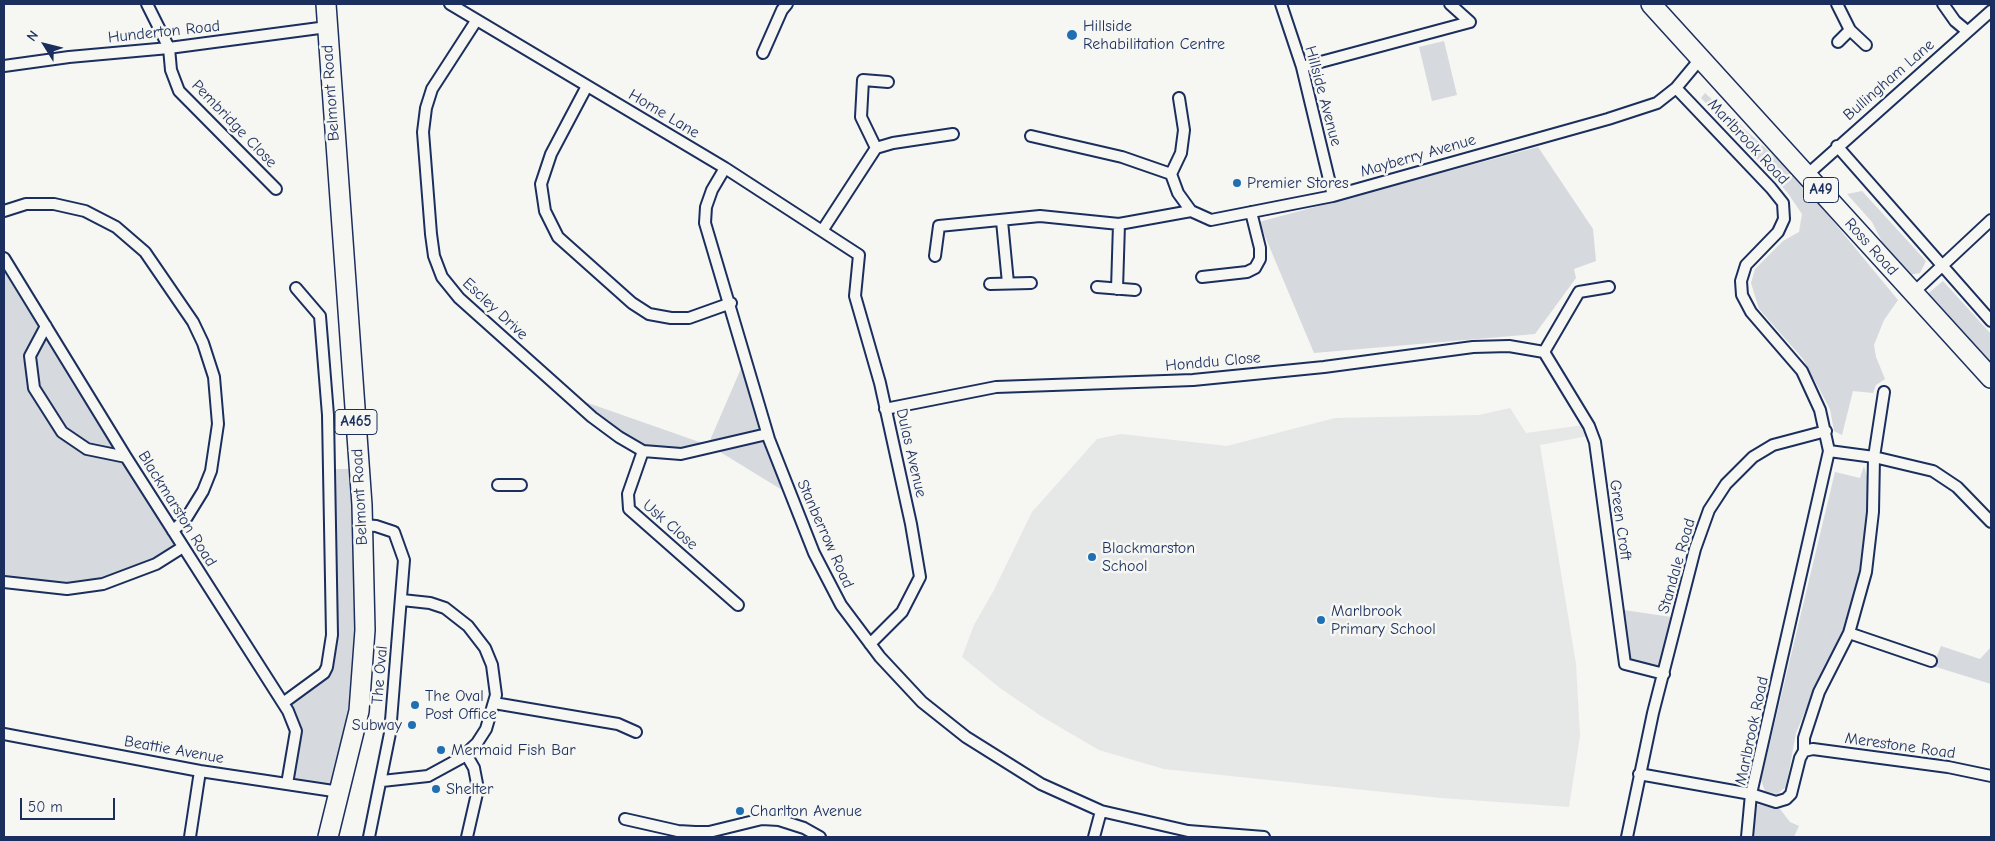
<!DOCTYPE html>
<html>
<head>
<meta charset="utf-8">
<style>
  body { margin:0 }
  #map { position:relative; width:1995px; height:841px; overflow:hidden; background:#f6f6f2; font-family:"Comic Neue",sans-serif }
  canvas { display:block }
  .frame { position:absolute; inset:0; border:5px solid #1b2f5e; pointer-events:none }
  .north { position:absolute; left:20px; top:20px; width:50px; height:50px; -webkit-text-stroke:4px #f6f6f2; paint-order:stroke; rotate:306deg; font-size:14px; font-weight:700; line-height:20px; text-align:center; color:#1b2f5e }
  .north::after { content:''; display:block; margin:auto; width:18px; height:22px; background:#1b2f5e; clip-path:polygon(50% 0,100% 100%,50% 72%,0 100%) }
  .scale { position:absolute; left:20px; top:798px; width:95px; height:22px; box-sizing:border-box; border:2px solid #1b2f5e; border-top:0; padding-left:6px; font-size:15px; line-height:18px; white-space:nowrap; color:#1b2f5e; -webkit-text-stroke:4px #f6f6f2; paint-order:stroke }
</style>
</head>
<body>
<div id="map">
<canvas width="1995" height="841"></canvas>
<div class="frame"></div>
<div class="north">N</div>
<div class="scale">50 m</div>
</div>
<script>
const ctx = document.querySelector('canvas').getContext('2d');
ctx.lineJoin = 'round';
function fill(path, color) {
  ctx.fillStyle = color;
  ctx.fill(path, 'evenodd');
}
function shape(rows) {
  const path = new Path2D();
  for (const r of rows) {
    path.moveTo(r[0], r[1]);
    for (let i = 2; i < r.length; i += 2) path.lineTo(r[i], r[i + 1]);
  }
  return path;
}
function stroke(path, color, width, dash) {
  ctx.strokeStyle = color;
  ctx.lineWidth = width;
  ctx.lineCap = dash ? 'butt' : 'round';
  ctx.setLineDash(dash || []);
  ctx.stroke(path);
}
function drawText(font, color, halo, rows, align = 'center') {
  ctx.font = font + ' "Comic Neue",sans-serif';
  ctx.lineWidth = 5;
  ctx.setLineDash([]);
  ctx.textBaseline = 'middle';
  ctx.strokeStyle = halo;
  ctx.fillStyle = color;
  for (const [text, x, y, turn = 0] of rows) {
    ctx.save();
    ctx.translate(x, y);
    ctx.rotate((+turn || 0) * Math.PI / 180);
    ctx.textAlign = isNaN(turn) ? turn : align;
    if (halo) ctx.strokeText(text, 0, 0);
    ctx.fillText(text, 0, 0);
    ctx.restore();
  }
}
const built = shape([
  [1510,408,1526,433,1584,425,1588,436,1540,445,1576,664,1580,736,1569,807,1441,798,1164,769,1099,750,1041,716,1000,688,962,657,974,625,994,590,1032,512,1097,439,1121,434,1227,446,1335,418,1479,415]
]);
const green = shape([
  [1444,41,1457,95,1432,101,1419,47],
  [1705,93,1795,175,1898,300,1884,320,1874,345,1876,357,1885,379,1876,385,1873,393,1853,391,1842,435,1834,431,1830,409,1803,359,1759,309,1751,283,1755,269,1783,241,1799,232,1802,214,1787,192,1701,98],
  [1538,147,1593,229,1596,261,1574,269,1576,278,1535,334,1314,353,1259,222],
  [1862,191,1926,261,1920,273,1909,275,1885,248,1872,222,1847,194],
  [4,258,183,547,133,573,67,589,4,578],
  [1943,281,1991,334,1991,367,1925,296],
  [746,357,792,496,712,447,681,454,643,451,568,396,708,445],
  [1864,466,1869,483,1868,512,1860,570,1845,631,1814,690,1796,733,1786,787,1777,794,1765,791,1761,780,1835,472,1860,478],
  [330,469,359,469,365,630,340,792,287,784,295,744,288,711,289,698,327,667],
  [1617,609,1678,618,1664,674,1625,664],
  [1941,646,1980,659,1991,647,1991,684,1933,666],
  [1755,804,1780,809,1790,822,1799,826,1794,837,1752,837]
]);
const street = shape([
  [147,4,169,48,171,70,179,91,276,189],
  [450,4,725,168,859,255,855,296,880,383,911,524,920,577,902,612,870,644],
  [1281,4,1302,67,1333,196],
  [1450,4,1470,22],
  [1837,4,1850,30,1866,45],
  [1943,4,1955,21,1967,31],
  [476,21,432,89,426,108,423,132,431,234,434,256,442,277,459,298,592,417,619,437,643,451,681,454,767,434],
  [1838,42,1850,30],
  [763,53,782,10,787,4],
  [4,66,69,57,169,48,327,27],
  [1302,67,1470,22],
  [587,86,551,154,541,184,545,211,558,237,632,303,649,314,671,318,689,318,731,303],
  [1676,88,1771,188,1783,203,1784,219,1778,232,1746,265,1741,281,1742,295,1751,312,1802,371,1820,410,1829,451,1751,794,1747,837],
  [1031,136,1122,157,1171,174,1178,193,1191,211,1211,220,1333,196,1608,119,1657,103,1676,88,1701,58],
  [1837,146,1991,321],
  [876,148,861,117,863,80,888,82],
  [725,168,712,190,706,207,705,223,769,439,814,553,841,605,880,657,922,702,966,737,1041,784,1101,811,1188,831,1264,837],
  [1171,174,1181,153,1184,130,1179,98],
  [1808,174,1991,11],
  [4,211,26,204,54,204,85,211,116,227,145,252,193,322,203,343,214,377,218,424,211,471,203,491,187,517,173,531],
  [1002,221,1008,283],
  [822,231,876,148,893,143,953,134],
  [935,256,939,226,1040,216,1119,224,1191,211],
  [4,258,126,457,288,711,296,731,287,784],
  [1202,277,1247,272,1255,268,1260,259,1260,248,1251,212],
  [990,284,1031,283],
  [1097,287,1135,290],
  [1117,289,1119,224],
  [1913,293,1991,220],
  [46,326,30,356,34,388,62,432,87,449,126,457],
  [1544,352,1589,426,1595,442,1625,664,1664,674],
  [1544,352,1579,292,1609,287],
  [1884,392,1874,457,1933,471,1957,487,1991,522],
  [885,409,996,387,1193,380,1324,367,1473,347,1509,346,1544,352],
  [643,451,628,494,629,509,738,605],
  [498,485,521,485],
  [363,525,376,526,394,532,404,560,390,733,369,837],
  [4,582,67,589,103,584,156,564,183,547],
  [1849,633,1931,661],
  [283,703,324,673,327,667,332,635,328,415,320,316,296,288],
  [494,703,618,724,636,732],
  [4,734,200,771,340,792],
  [1804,751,1813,749,1948,767,1991,776],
  [466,754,474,768,478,789,467,837],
  [1639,774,1751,794,1776,802,1786,799,1791,794,1800,758,1804,751,1804,738,1819,692,1849,633,1866,572,1873,512,1874,457,1829,451],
  [382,781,428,776,461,758,477,743,486,729,496,695,492,665,485,648,468,626,445,608,430,603,402,600],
  [625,819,678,831,695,832,709,832,762,819,779,820,804,828,820,837],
  [190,837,200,771],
  [1094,837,1101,811],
  [1627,837,1653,713,1695,549,1709,510,1726,484,1753,457,1773,445,1826,431]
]);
const highway = shape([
  [326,4,362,505,365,630,359,711,328,837],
  [1651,4,1991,378]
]);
const markers = [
  [1072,35,6,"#1f6fb2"],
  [1237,183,5,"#1f6fb2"],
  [1092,557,5,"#1f6fb2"],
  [1321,620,5,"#1f6fb2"],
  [415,705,5,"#1f6fb2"],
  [412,725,5,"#1f6fb2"],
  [441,750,5,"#1f6fb2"],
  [436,789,5,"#1f6fb2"],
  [740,811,5,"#1f6fb2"]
];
const shields = [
  [1821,190,35],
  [356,422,42]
];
const shieldNames = [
  ["A49",1821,190],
  ["A465",356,422]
];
const poiNames = [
  ["Hillside",1083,26],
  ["Rehabilitation Centre",1083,44],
  ["Premier Stores",1247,183],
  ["Blackmarston",1102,548],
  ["School",1102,566],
  ["Marlbrook",1331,611],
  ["Primary School",1331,629],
  ["The Oval",425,696],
  ["Post Office",425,714],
  ["Subway",402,725,"right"],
  ["Mermaid Fish Bar",451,750],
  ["Shelter",446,789],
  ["Charlton Avenue",750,811]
];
const streetNames = [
  ["Hunderton Road",164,32,-6],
  ["Bullingham Lane",1889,80,-41],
  ["Belmont Road",331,93,-94],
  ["Hillside Avenue",1323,96,75],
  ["Home Lane",664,114,31],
  ["Pembridge Close",234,124,46],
  ["Marlbrook Road",1748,142,47],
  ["Mayberry Avenue",1418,156,-16],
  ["Ross Road",1871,247,48],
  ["Escley Drive",495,309,43],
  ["Honddu Close",1213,362,-5],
  ["Dulas Avenue",911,453,77],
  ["Belmont Road",360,497,-93],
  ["Blackmarston Road",177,509,58],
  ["Green Croft",1620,520,82],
  ["Usk Close",670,525,41],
  ["Stanberrow Road",825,534,66],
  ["Standale Road",1677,566,-74],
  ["The Oval",380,675,-85],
  ["Marlbrook Road",1752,731,-78],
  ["Merestone Road",1900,746,8],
  ["Beattie Avenue",174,750,10]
];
fill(built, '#e6e7e7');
fill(green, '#d6d9dd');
stroke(street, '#1b2f5e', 14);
stroke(highway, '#1b2f5e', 22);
stroke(street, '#f6f6f2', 10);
stroke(highway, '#f6f6f2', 19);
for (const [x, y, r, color] of markers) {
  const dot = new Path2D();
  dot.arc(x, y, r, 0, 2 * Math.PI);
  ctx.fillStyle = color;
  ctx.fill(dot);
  stroke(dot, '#f6f6f2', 2);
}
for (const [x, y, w] of shields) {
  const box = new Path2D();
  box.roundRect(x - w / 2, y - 12.5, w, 25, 4);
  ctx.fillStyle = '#f6f6f2';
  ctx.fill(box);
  stroke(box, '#1b2f5e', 1);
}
drawText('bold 15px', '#1b2f5e', null, shieldNames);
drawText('16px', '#1b2f5e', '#f6f6f2', poiNames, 'left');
drawText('16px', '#1b2f5e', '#f6f6f2', streetNames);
</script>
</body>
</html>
